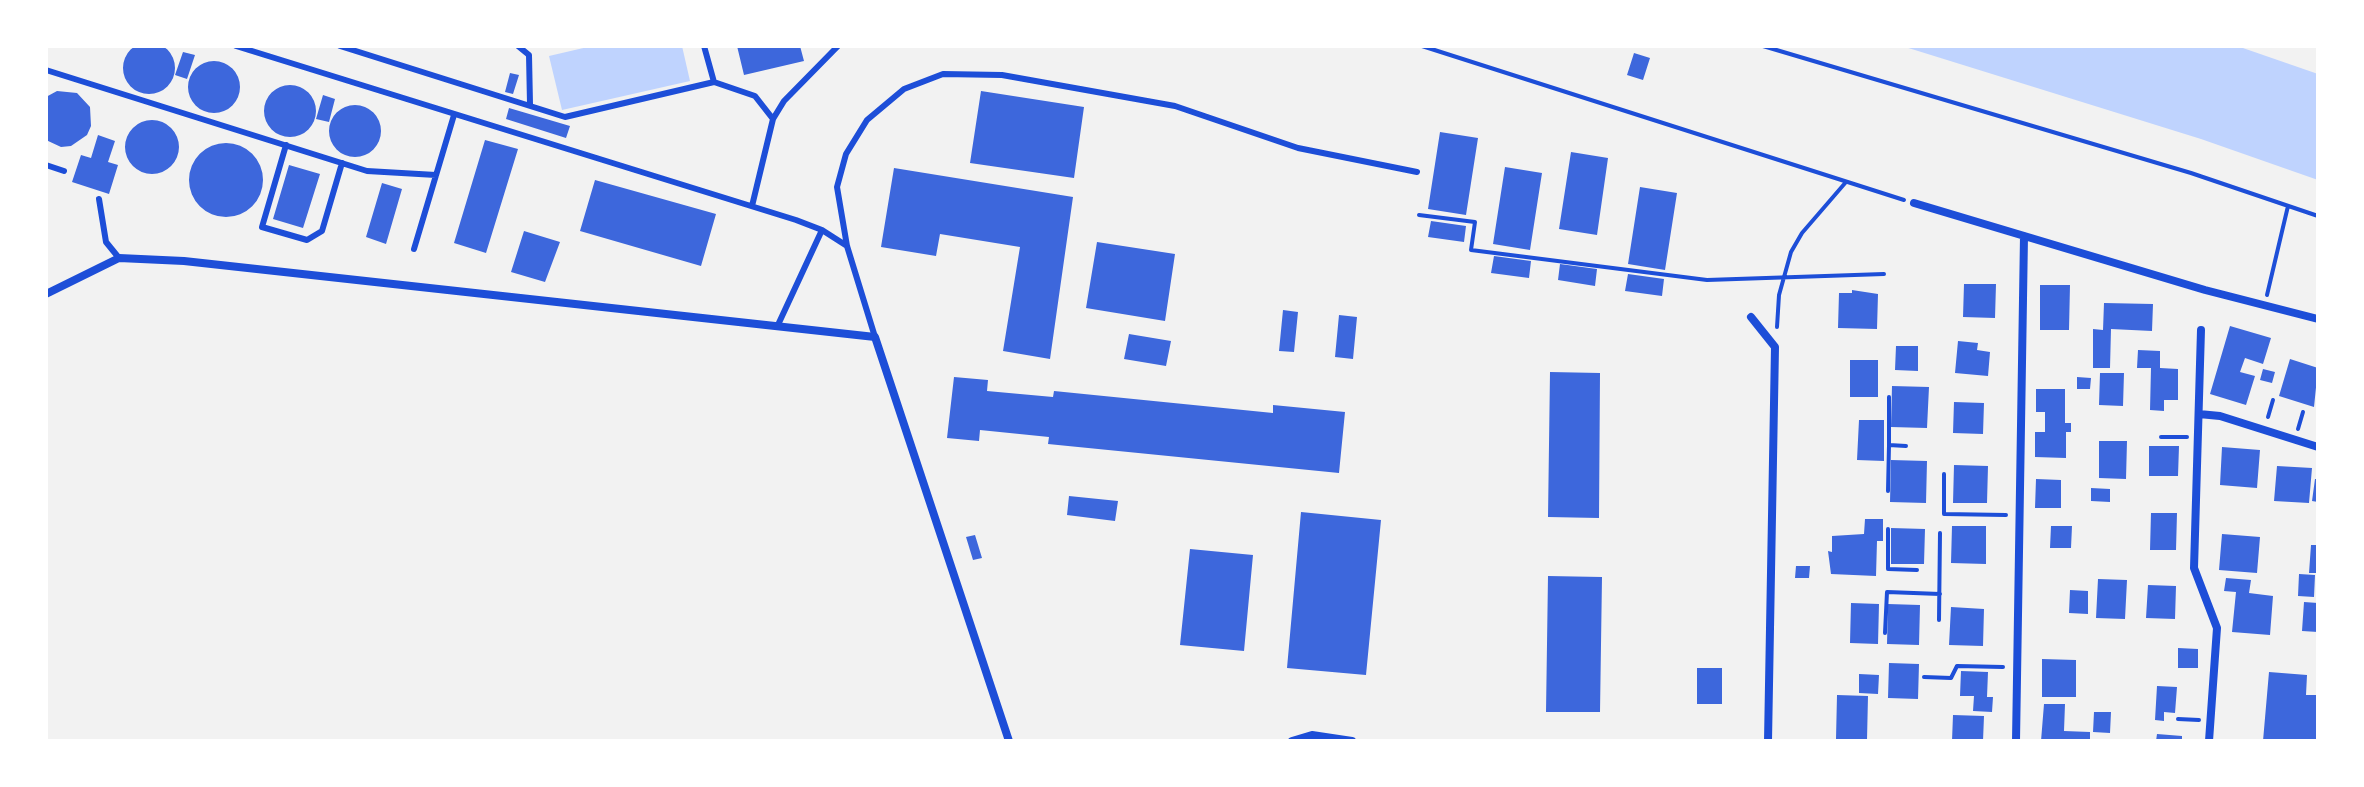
<!DOCTYPE html>
<html>
<head>
<meta charset="utf-8">
<style>
  body { margin:0 }
  #map { position:relative; width:2364px; height:787px; overflow:hidden; background:#f2f2f2; font-family:Figtree,sans-serif }
  canvas { display:block }
  .frame { position:absolute; inset:0; border:48px solid #fff; pointer-events:none }
</style>
</head>
<body>
<div id="map">
<canvas width="2364" height="787"></canvas>
<div class="frame"></div>
</div>
<script>
const ctx = document.querySelector('canvas').getContext('2d');
ctx.lineJoin = 'round';
function fill(path, color) {
  ctx.fillStyle = color;
  ctx.fill(path, 'evenodd');
}
function shape(rows) {
  const path = new Path2D();
  for (const r of rows) {
    if (r.length === 3) {
      path.moveTo(r[0] + r[2], r[1]);
      path.arc(r[0], r[1], r[2], 0, 2 * Math.PI);
      continue;
    }
    path.moveTo(r[0], r[1]);
    for (let i = 2; i < r.length; i += 2) path.lineTo(r[i], r[i + 1]);
  }
  return path;
}
function stroke(path, color, width, dash) {
  ctx.strokeStyle = color;
  ctx.lineWidth = width;
  ctx.lineCap = dash ? 'butt' : 'round';
  ctx.setLineDash(dash || []);
  ctx.stroke(path);
}
const water = shape([
  [592,46,682,46,690,81,562,110,549,56],
  [1902,46,2240,47,2318,74,2318,180,2201,139]
]);
const building = shape([
  [149,68,26],
  [737,46,800,46,804,61,744,75],
  [183,52,195,55,187,79,175,75],
  [1634,53,1650,58,1643,80,1627,75],
  [214,87,26],
  [510,73,519,75,513,94,505,92],
  [290,111,26],
  [57,91,77,93,90,107,91,126,87,135,71,146,61,147,46,140,46,97],
  [981,91,1084,107,1074,178,970,163],
  [323,95,335,99,329,122,316,119],
  [355,131,26],
  [509,108,570,126,566,138,506,119],
  [152,147,27],
  [1440,132,1478,138,1466,215,1428,209],
  [98,135,115,141,108,162,118,165,109,194,72,182,81,155,91,158],
  [485,140,518,149,486,253,454,243],
  [226,180,37],
  [1571,152,1608,158,1597,235,1559,229],
  [289,165,320,174,303,228,273,219],
  [1505,167,1542,173,1530,250,1493,244],
  [894,168,1073,197,1050,359,1003,351,1020,247,940,234,936,256,881,247],
  [595,180,716,214,701,266,580,231],
  [382,183,402,189,386,244,366,237],
  [1640,187,1677,193,1665,270,1628,264],
  [1431,221,1466,226,1464,242,1428,237],
  [524,231,560,242,545,282,511,272],
  [1097,242,1175,254,1165,321,1086,308],
  [1494,256,1531,261,1529,278,1491,273],
  [1560,264,1597,269,1595,286,1558,280],
  [1628,274,1664,279,1662,296,1625,291],
  [1964,284,1996,284,1995,318,1963,317],
  [2040,285,2070,285,2069,330,2040,330],
  [1852,290,1878,294,1877,329,1838,328,1839,293,1852,293],
  [2104,303,2153,304,2152,331,2111,329,2110,368,2093,368,2093,329,2103,330],
  [1283,310,1298,312,1294,352,1279,351],
  [1339,315,1357,317,1353,359,1335,357],
  [2230,326,2271,338,2263,364,2245,358,2240,372,2255,376,2246,405,2210,394],
  [1129,334,1171,341,1166,366,1124,359],
  [1958,341,1978,343,1977,350,1990,352,1988,376,1955,373],
  [1896,346,1918,346,1918,371,1895,370],
  [2138,350,2160,351,2160,368,2178,369,2178,400,2164,400,2164,411,2150,410,2151,368,2137,368],
  [2290,359,2318,368,2314,407,2279,396],
  [1850,360,1878,360,1878,397,1850,397],
  [2263,369,2275,372,2272,383,2260,380],
  [1550,372,1600,373,1599,518,1548,517],
  [2100,373,2124,373,2123,406,2099,405],
  [954,377,988,380,987,391,1053,397,1054,391,1273,413,1273,405,1345,412,1339,473,1048,444,1049,437,980,430,979,441,947,438],
  [2077,377,2091,378,2090,389,2077,389],
  [1892,386,1929,387,1927,428,1891,427],
  [2036,389,2065,389,2065,423,2071,423,2071,432,2066,432,2066,458,2035,457,2035,432,2045,432,2045,412,2036,412],
  [1954,402,1984,403,1983,434,1953,433],
  [1859,420,1884,420,1884,461,1857,460],
  [2099,441,2127,441,2126,479,2099,478],
  [2149,446,2179,446,2178,476,2149,476],
  [2222,447,2260,450,2257,488,2220,485],
  [1891,460,1927,461,1926,503,1890,502],
  [1954,465,1988,466,1987,503,1953,503],
  [2277,466,2312,468,2309,503,2274,501],
  [2036,479,2061,480,2061,508,2035,508],
  [2315,479,2318,479,2318,502,2312,501],
  [2091,488,2110,489,2110,502,2091,501],
  [1069,496,1118,501,1115,521,1067,515],
  [1301,512,1381,520,1366,675,1287,668],
  [2151,513,2177,513,2176,550,2150,550],
  [1865,519,1883,519,1883,541,1877,541,1876,576,1831,574,1828,551,1832,552,1832,536,1864,534],
  [1952,526,1986,526,1986,564,1951,563],
  [2051,526,2072,526,2071,548,2050,548],
  [1891,528,1925,529,1924,564,1891,564],
  [2222,534,2260,537,2257,573,2219,570],
  [975,535,982,558,973,560,966,537],
  [2311,545,2318,545,2318,573,2309,573],
  [1190,549,1253,555,1244,651,1180,645],
  [1796,566,1810,566,1809,578,1795,578],
  [2299,574,2315,575,2314,597,2298,596],
  [1548,576,1602,577,1600,712,1546,712],
  [2226,578,2251,580,2249,593,2273,596,2270,635,2232,632,2236,592,2224,591],
  [2098,579,2127,580,2125,619,2096,618],
  [2148,585,2176,586,2175,619,2146,618],
  [2070,590,2088,591,2088,614,2069,613],
  [2304,602,2318,603,2318,632,2302,631],
  [1851,603,1879,604,1878,644,1850,643],
  [1888,604,1920,605,1919,645,1887,644],
  [1951,607,1984,609,1983,646,1949,645],
  [2178,648,2198,649,2198,668,2178,668],
  [2042,659,2076,660,2076,697,2042,697],
  [1889,663,1919,664,1918,699,1888,698],
  [1697,668,1722,668,1722,704,1697,704],
  [1961,671,1988,672,1987,697,1993,697,1992,712,1973,711,1974,696,1960,696],
  [2269,672,2307,675,2306,695,2318,695,2318,741,2263,741],
  [1859,674,1879,675,1878,694,1859,693],
  [2157,686,2177,687,2175,713,2164,712,2164,721,2155,720],
  [1837,695,1868,696,1867,740,1836,739],
  [2044,704,2065,704,2064,731,2090,732,2090,741,2041,741],
  [2094,712,2111,712,2110,733,2093,732],
  [1953,715,1984,716,1983,741,1952,741],
  [2157,734,2182,736,2182,741,2156,741]
]);
const path = shape([
  [1422,46,1904,200],
  [1763,46,2191,173,2318,216],
  [1419,215,1475,222,1471,250,1707,280,1884,274],
  [2267,295,2288,206],
  [1777,327,1779,295,1791,252,1802,233,1846,182],
  [2268,417,2273,400],
  [2298,429,2303,412],
  [2161,437,2187,437],
  [1889,445,1889,397],
  [1944,474,1944,514,2006,515],
  [1888,491,1889,445,1906,446],
  [1888,529,1888,569,1917,570],
  [1939,620,1940,533],
  [1885,633,1887,592,1940,594],
  [1924,677,1951,678,1957,666,2003,667],
  [2178,719,2199,720]
]);
const service = shape([
  [236,46,796,220,822,230,847,246],
  [340,46,565,117,714,82],
  [518,46,529,55,530,104],
  [704,46,714,82,755,96,773,119],
  [46,70,367,171,436,175],
  [286,145,262,227,307,240,322,231,342,163],
  [46,165,64,171],
  [99,199,106,242,119,258],
  [752,206,773,119,784,101,838,46],
  [414,249,454,115],
  [777,327,822,230],
  [875,337,847,246,837,187,846,154,867,120,904,89,943,74,1002,75,1175,106,1298,148,1417,172]
]);
const minor = shape([
  [1914,203,2205,290,2318,319],
  [46,294,119,258,184,261,875,337,1009,741],
  [1751,317,1775,347,1768,741],
  [2201,330,2194,568,2217,628,2209,741],
  [2199,414,2220,416,2318,447],
  [1292,741,1312,735,1352,741],
  [2016,741,2024,236]
]);
fill(water, '#bfd3fe');
fill(building, '#3d67dc');
stroke(path, '#1d4ed8', 4);
stroke(service, '#1d4ed8', 6);
stroke(minor, '#1d4ed8', 8);
</script>
</body>
</html>
